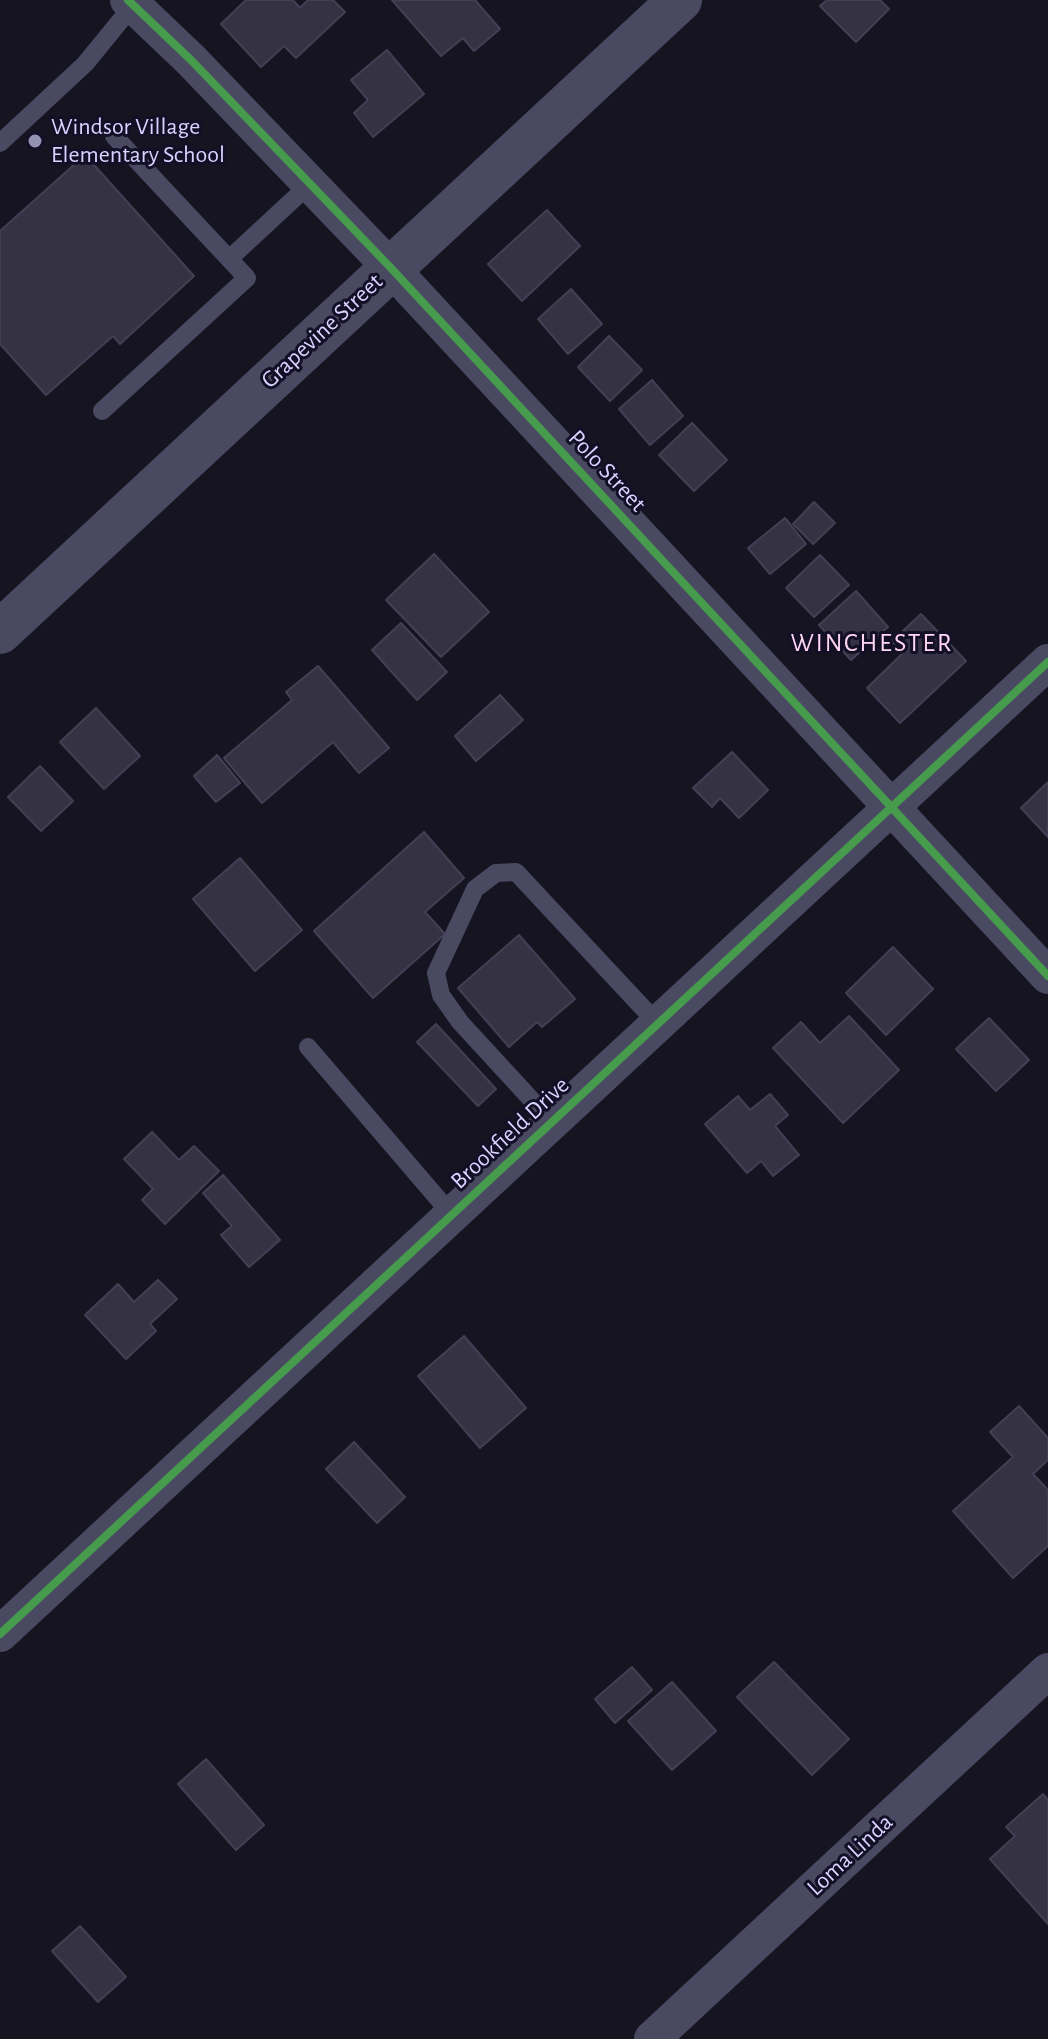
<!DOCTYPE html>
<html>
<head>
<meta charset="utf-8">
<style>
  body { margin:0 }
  canvas { display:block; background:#161421 }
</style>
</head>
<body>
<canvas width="1048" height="2039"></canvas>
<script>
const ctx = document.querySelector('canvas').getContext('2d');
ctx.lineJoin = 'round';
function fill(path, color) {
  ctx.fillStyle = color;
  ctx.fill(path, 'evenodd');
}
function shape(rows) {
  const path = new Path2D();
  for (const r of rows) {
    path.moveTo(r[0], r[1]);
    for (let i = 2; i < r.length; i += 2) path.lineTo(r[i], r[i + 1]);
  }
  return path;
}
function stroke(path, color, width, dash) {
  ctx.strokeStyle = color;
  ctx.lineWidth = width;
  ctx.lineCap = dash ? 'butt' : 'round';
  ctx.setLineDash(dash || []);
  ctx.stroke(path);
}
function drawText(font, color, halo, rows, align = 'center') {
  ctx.font = font + ' "Alegreya Sans",sans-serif';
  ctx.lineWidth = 6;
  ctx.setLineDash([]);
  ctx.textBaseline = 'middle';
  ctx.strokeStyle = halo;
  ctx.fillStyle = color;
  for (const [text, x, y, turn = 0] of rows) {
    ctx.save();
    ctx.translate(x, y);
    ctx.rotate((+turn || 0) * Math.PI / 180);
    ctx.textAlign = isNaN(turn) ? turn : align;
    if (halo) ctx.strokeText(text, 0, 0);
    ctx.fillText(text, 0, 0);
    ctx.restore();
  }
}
const building = shape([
  [246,0,293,0,300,8,308,0,333,0,345,12,296,58,284,46,261,67,221,24,246,0],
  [392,0,475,0,500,29,474,51,463,38,441,56,392,0],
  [827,0,880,0,889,9,856,42,820,6,827,0],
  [387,50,424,94,373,137,354,113,368,100,351,80,387,50],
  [85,155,194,276,120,344,113,336,46,395,0,344,0,231,85,155],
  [547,210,580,246,522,301,488,264,547,210],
  [571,289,602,324,568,354,538,319,571,289],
  [609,336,642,370,610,401,578,367,609,336],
  [652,380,683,416,650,445,619,409,652,380],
  [692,423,727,460,694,491,659,455,692,423],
  [814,502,835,523,813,544,793,524,814,502],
  [785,518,806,544,770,574,748,548,785,518],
  [434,554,489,612,441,657,386,600,434,554],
  [820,555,849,585,814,617,786,588,820,555],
  [856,591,888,627,851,660,819,625,856,591],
  [921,614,966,661,900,723,867,688,903,653,892,641,921,614],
  [401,623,447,672,417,700,372,650,401,623],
  [318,666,389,748,359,773,333,742,262,803,224,758,292,700,286,692,318,666],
  [500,695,523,720,476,761,455,736,500,695],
  [96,708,140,756,104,789,60,742,96,708],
  [732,752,768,790,739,818,720,798,712,807,693,788,732,752],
  [217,755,240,783,216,802,194,776,217,755],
  [40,766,73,801,41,831,8,797,40,766],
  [1048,782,1048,837,1021,808,1048,782],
  [424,832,464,878,425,912,445,934,373,998,314,931,424,832],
  [240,858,302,930,255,971,193,899,240,858],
  [519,935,575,999,542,1027,537,1022,509,1047,458,988,519,935],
  [893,947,933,989,886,1035,846,993,893,947],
  [849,1016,899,1070,843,1123,773,1048,801,1022,820,1043,849,1016],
  [989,1018,1029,1060,996,1091,956,1049,989,1018],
  [436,1024,496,1089,478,1106,417,1042,436,1024],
  [770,1094,788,1115,775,1126,799,1155,773,1176,761,1161,747,1173,705,1124,738,1096,750,1110,770,1094],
  [152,1132,179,1160,194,1146,219,1171,165,1224,142,1200,153,1189,124,1159,152,1132],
  [223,1175,280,1240,249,1267,221,1235,232,1226,203,1193,223,1175],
  [158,1280,177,1299,150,1324,156,1331,126,1359,85,1315,118,1284,134,1302,158,1280],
  [464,1336,526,1408,480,1448,418,1376,464,1336],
  [1019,1406,1048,1438,1048,1460,1033,1474,1048,1490,1048,1546,1013,1578,953,1511,1013,1457,990,1432,1019,1406],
  [354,1442,405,1497,377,1523,326,1469,354,1442],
  [774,1662,849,1739,812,1775,737,1697,774,1662],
  [632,1667,652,1690,615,1723,595,1699,632,1667],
  [672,1682,716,1731,672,1770,628,1721,672,1682],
  [206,1759,264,1825,236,1850,178,1784,206,1759],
  [1043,1794,1048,1800,1048,1924,990,1859,1015,1836,1006,1827,1043,1794],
  [80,1926,126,1977,98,2002,52,1951,80,1926]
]);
const service = shape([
  [0,143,85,64,134,4],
  [229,259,311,183],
  [102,411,247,278,114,136],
  [308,1047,452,1215],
  [552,1122,460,1022,441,995,436,973,475,889,496,873,516,872,658,1024]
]);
const minor = shape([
  [128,0,191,60,390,267,1048,976],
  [0,1634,1048,662],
  [652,2039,1048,1671]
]);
const tertiary = shape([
  [0,632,680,0]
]);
const cycleway = shape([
  [128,0,191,60,390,267,1048,976],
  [0,1634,1048,662]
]);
const markers = [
  [35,141,8,"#9591b1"]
];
const poiNames = [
  ["Windsor Village",51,127],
  ["Elementary School",51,155]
];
const streetNames = [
  ["Grapevine Street",322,331,-43],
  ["Polo Street",607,471,47],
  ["Brookfield Drive",510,1133,-43],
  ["Loma Linda",850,1855,-43]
];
const neighbourhoodNames = [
  ["WINCHESTER",872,643]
];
fill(building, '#343243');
stroke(building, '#433f54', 2);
stroke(service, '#4a4962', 18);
stroke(minor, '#4a4962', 36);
stroke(tertiary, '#4a4962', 44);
stroke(cycleway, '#469c4c', 8);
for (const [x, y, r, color] of markers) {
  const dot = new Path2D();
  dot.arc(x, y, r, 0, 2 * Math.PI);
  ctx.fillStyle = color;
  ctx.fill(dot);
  stroke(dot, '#130f26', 3);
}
drawText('24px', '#d9d4ff', '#130f26', poiNames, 'left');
drawText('24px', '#d9d4ff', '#130f26', streetNames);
ctx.letterSpacing = '2px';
drawText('26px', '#ffd6f0', '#130f26', neighbourhoodNames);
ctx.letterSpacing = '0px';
</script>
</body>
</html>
